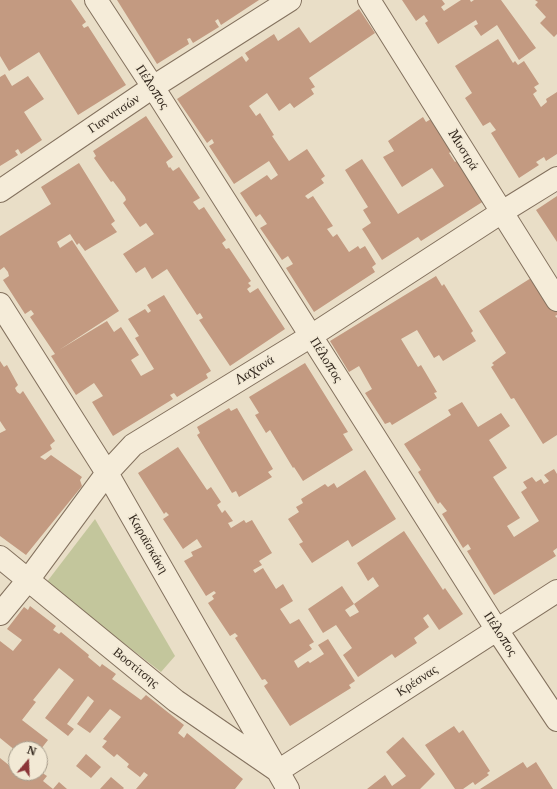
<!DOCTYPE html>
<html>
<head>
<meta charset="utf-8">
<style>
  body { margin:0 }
  #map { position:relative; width:557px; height:789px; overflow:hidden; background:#e9dec7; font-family:Merriweather,serif }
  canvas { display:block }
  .north { position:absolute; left:8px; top:741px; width:40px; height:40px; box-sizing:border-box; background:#f2e9d5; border:1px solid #a69d8d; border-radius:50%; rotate:19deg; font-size:11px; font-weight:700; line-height:16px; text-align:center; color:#352a20 }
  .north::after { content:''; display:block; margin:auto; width:14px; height:18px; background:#8b3538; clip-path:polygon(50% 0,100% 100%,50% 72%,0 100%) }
</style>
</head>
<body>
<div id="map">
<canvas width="557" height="789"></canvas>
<div class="north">N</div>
</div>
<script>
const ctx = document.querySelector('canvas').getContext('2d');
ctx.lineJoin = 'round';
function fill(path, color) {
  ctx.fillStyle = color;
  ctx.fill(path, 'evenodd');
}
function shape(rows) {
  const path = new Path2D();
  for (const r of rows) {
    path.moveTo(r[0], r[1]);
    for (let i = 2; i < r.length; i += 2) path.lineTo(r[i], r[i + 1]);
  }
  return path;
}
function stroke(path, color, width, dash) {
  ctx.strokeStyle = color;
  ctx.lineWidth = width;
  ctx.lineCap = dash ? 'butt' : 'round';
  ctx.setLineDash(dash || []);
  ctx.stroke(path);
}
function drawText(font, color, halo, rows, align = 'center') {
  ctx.font = font + ' Merriweather,serif';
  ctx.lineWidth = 3;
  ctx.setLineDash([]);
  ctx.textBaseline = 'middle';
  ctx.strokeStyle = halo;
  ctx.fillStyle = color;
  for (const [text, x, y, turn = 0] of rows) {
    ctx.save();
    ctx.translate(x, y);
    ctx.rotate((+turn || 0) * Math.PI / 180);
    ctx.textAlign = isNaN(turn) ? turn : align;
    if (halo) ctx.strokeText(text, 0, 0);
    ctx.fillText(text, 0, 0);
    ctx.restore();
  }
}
const green = shape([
  [95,519,175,656,161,672,46,583]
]);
const building = shape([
  [0,0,71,0,86,22,82,25,84,28,88,26,126,85,78,115,39,52,9,71,0,56],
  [117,0,259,0,221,25,218,19,215,21,219,27,193,43,190,38,187,39,189,44,157,64],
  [402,0,442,0,445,4,441,7,444,11,461,0,470,0,471,2,474,0,501,0,536,48,519,60,497,25,481,36,474,26,478,24,476,20,438,44,425,23,428,21,424,15,416,21],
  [535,0,557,0,557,34,554,37,540,23,546,17,535,5,538,2],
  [359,9,375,33,309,78,315,87,311,89,314,94,294,108,290,103,279,111,267,93,249,106,256,116,260,113,274,135,272,136,289,161,307,149,325,176,321,179,324,183,305,196,308,199,313,196,333,226,327,229,333,237,337,234,349,252,358,246,360,249,365,246,376,264,372,267,375,272,314,312,286,268,293,264,288,256,282,260,260,228,267,224,265,221,260,214,256,217,240,193,267,175,271,180,278,175,269,161,234,184,209,146,214,143,212,139,207,143,177,99,242,56,246,62,249,59,245,53,274,34,278,41,299,27,310,43],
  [498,39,513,63,515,61,518,65,524,61,539,84,534,87,537,91,533,94,541,107,547,102,546,99,557,92,557,154,546,161,544,157,536,162,539,165,519,178,491,133,496,130,490,122,483,126,465,98,472,93,455,66],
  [5,74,12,86,28,76,44,99,24,112,42,140,21,154,18,149,15,151,18,155,0,166,0,77],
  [146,116,173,157,166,162,169,168,170,167,173,171,179,167,200,198,193,202,199,210,204,207,226,240,222,243,226,249,229,248,251,281,248,283,251,286,247,289,250,293,258,288,285,329,230,366,199,320,203,318,200,313,197,315,167,269,152,279,145,267,136,273,123,254,154,234,146,223,140,227,123,203,126,200,125,197,113,181,111,182,94,158,96,156,93,151],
  [436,116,456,148,449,153,455,162,461,158,487,199,421,241,418,237,382,260,362,229,371,223,363,210,368,207,345,170,362,159,398,214,444,186,432,168,402,187,383,157,394,151,388,141,423,117,426,122],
  [79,163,115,221,111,224,117,232,85,251,79,243,77,245,70,234,57,242,60,248,72,240,119,311,59,350,107,321,114,332,121,327,139,355,131,360,141,376,154,369,135,338,139,336,128,319,145,309,148,313,151,311,147,305,164,295,211,371,206,374,208,378,177,397,174,393,170,395,173,399,113,436,92,402,103,396,94,383,76,395,51,356,55,354,30,317,34,314,31,310,25,314,3,280,9,276,8,272,4,267,0,270,0,236,51,204,41,187],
  [557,196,557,242,536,210],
  [436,276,442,286,444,284,473,331,471,333,476,341,443,361,439,355,434,358,417,330,401,339,418,367,421,365,437,392,434,393,437,398,392,425,390,422,385,424,365,393,372,389,359,366,349,372,330,341],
  [531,278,557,308,557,315,555,316,557,318,557,435,543,444,514,398,511,399,491,367,494,365,492,363,506,353,479,311],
  [0,361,4,367,7,365,18,385,15,388,17,392,20,394,23,391,55,441,50,445,52,449,40,457,45,460,51,455,82,477,80,480,82,486,26,555,0,536,0,461,1,462,0,461,0,433,6,430,0,421],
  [305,363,348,432,343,434,353,450,303,481,294,467,293,468,270,430,266,433,255,415,259,413,249,397],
  [462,402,478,427,501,413,510,426,489,440,507,468,493,477,520,518,507,526,514,537,539,521,521,492,527,488,523,482,532,477,536,482,541,479,544,484,549,481,544,475,554,469,557,474,557,548,553,551,556,556,494,595,467,551,471,549,468,544,463,548,442,514,447,511,440,502,438,504,418,472,421,470,404,444,451,415,448,410],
  [229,408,231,411,237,408,273,469,268,472,272,477,239,497,236,491,232,493,197,435,200,433,197,427],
  [178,447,207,490,211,487,221,502,217,505,222,513,225,510,233,521,228,523,231,528,244,520,246,523,252,520,272,553,259,561,262,565,253,570,255,573,263,568,276,589,283,584,293,601,280,609,290,624,299,619,314,642,309,645,312,649,294,661,298,668,308,661,310,663,324,654,318,645,328,639,355,681,349,685,351,688,290,726,264,686,268,683,265,679,262,680,235,638,238,636,235,633,230,636,208,603,214,599,212,596,216,593,214,591,206,596,184,561,193,556,191,552,202,547,197,539,183,549,163,519,169,515,166,512,164,514,138,473],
  [365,470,396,519,352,547,348,540,312,563,299,544,303,542,288,519,299,512,296,507,303,503,301,499,325,484,328,487,334,483,337,488],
  [404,531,443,590,445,588,463,614,439,630,428,614,423,618,429,627,414,638,417,643,395,658,392,654,389,656,358,677,343,655,352,648,336,625,323,633,308,609,342,586,354,604,379,586,373,577,368,581,357,563],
  [354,604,359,612,350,617,345,610],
  [30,606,56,626,53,630,59,634,61,632,89,655,88,657,100,667,102,664,116,674,112,679,141,700,146,695,184,725,178,733,184,738,187,733,243,779,235,789,136,789,148,775,144,772,140,777,127,767,129,764,117,754,114,757,102,747,107,741,103,739,121,717,110,709,90,733,77,724,94,701,88,696,67,724,74,729,68,736,45,718,74,680,59,668,33,700,36,702,22,720,48,740,41,749,16,749,16,751,0,738,0,641,13,651,22,640,7,629,24,607,28,610],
  [454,726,459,733,463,730,490,771,487,773,489,775,475,785,473,782,463,789,455,789,425,745],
  [403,737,435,774,420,789,367,789,385,775,392,786,406,776,386,752],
  [86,754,101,767,91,778,76,766],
  [40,757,48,764,41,772,47,776,43,781,53,789,59,782,67,789,0,789,0,758,10,766,16,759,16,773,40,773],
  [523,762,527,768,536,762,553,789,480,789],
  [111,777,124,788,123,789,100,789]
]);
const minor = shape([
  [96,0,153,87,311,336,497,630,557,720],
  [369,0,557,300],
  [0,191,153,87,290,0],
  [0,304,107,473,288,789],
  [0,557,176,701,278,771,557,591],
  [0,614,28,580,107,473,133,445,311,336,502,212,557,178]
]);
const streetNames = [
  ["Πέλοπος",152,87,57],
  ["Γιαννιτσών",114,114,-34],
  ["Μυστρά",463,150,58],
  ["Πέλοπος",326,360,58],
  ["Λαχανά",255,370,-32],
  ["Καραϊσκάκη",148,544,60],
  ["Πέλοπος",500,634,57],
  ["Βοστίτσης",136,668,39],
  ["Κρέσνας",417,681,-33]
];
fill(green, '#c3c69c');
fill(building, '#c39a81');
stroke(minor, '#83715e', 24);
stroke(minor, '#f5ecd9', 22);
drawText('13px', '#352a20', '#f2e9d5', streetNames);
</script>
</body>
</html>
